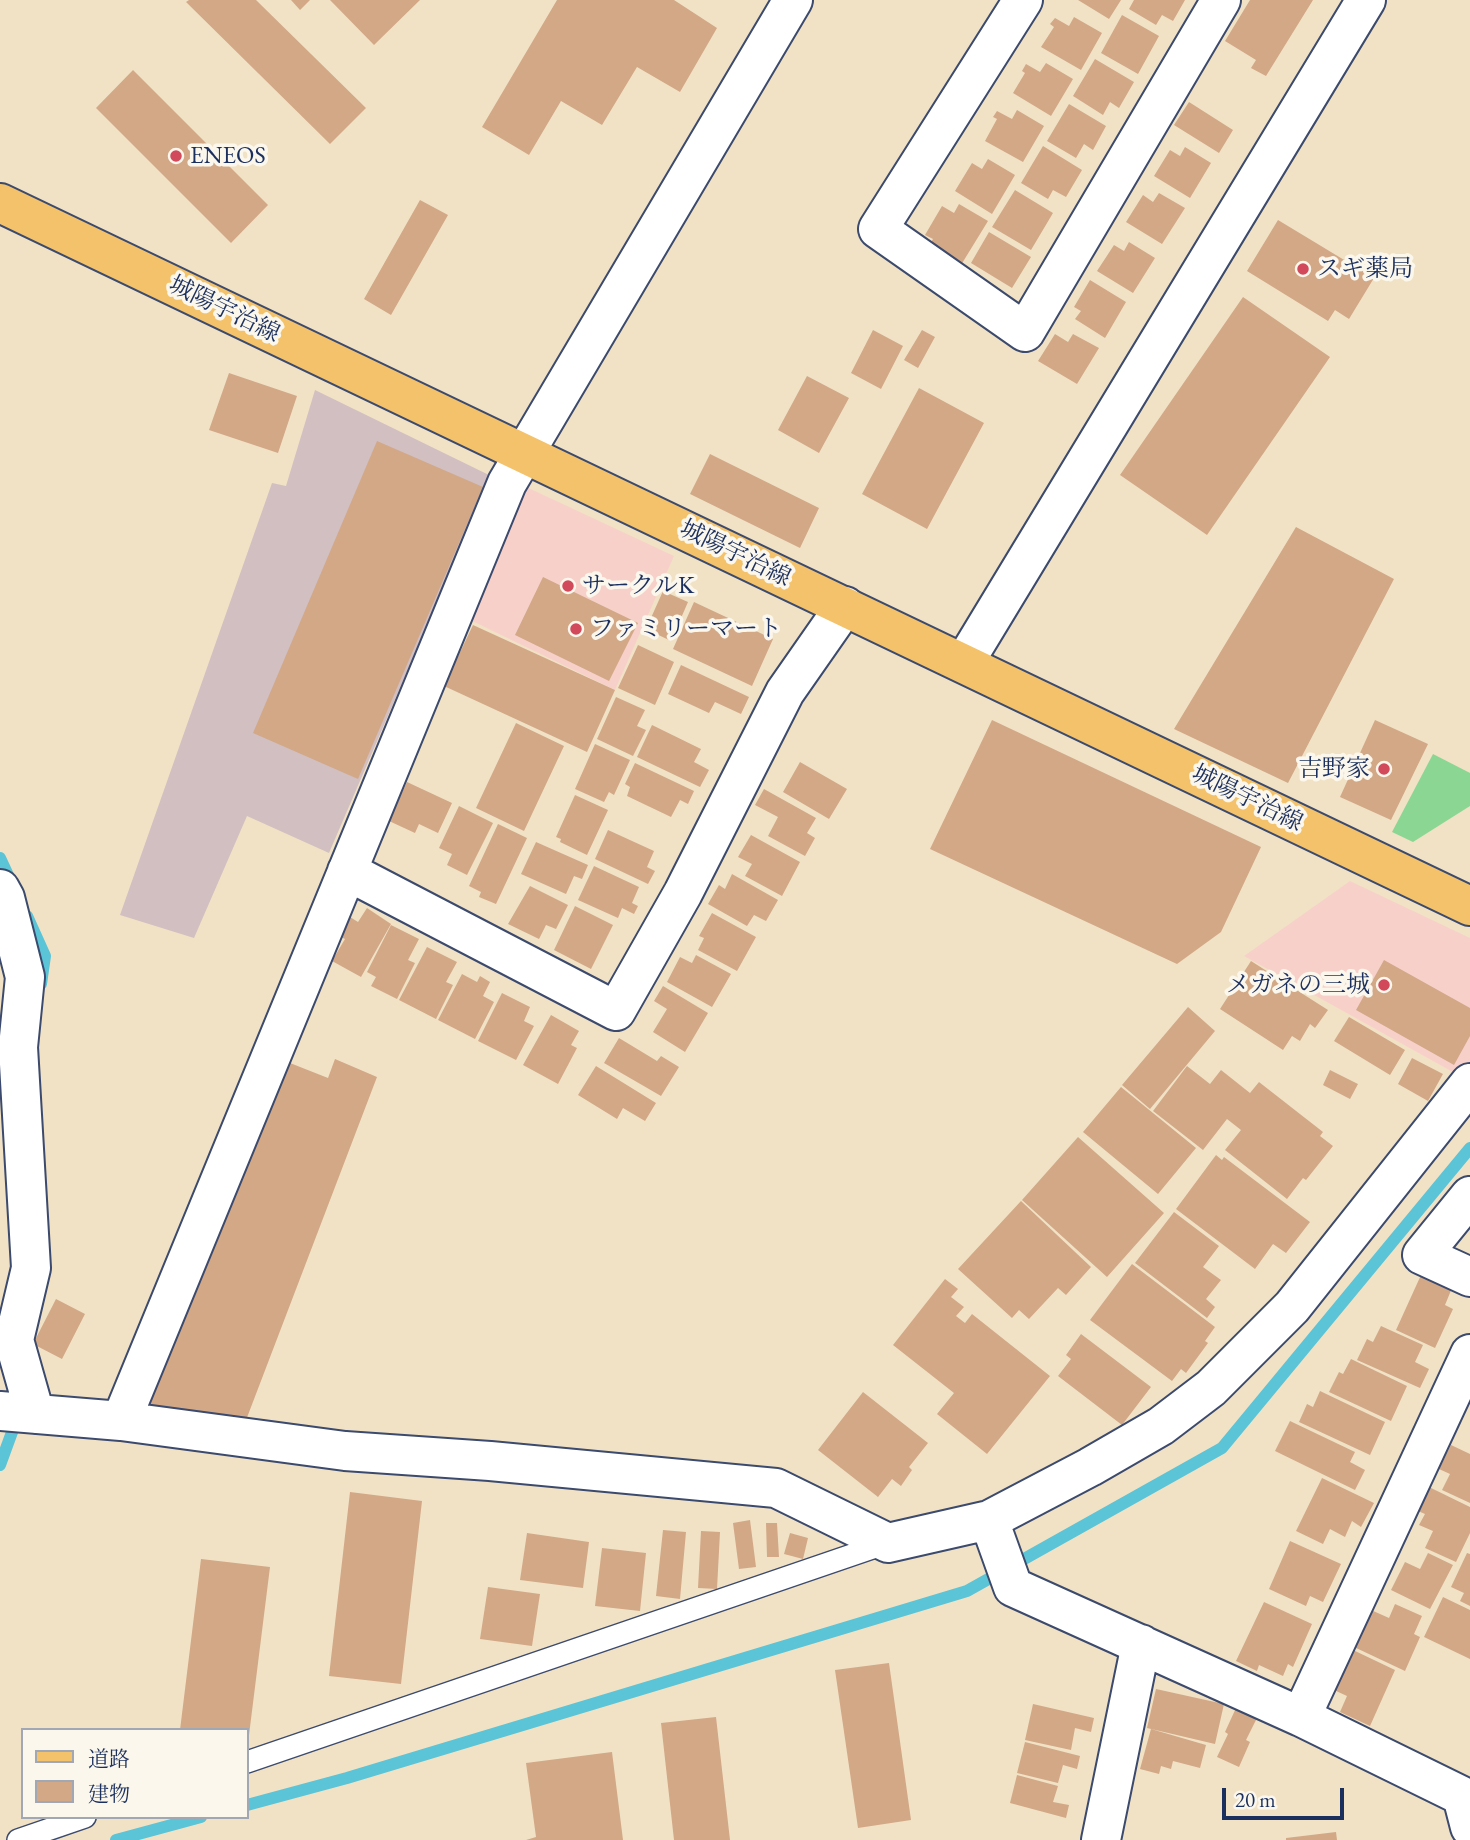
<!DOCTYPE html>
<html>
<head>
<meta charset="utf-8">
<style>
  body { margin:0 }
  #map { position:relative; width:1470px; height:1840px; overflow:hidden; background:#f1e2c5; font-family:"EB Garamond","Noto Serif JP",serif }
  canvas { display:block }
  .legend { position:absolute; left:21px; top:1728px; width:228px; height:91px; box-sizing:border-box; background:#fbf7ec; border:2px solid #a1a7b3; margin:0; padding:9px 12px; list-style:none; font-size:21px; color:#1b2f5e }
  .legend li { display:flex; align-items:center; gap:14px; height:35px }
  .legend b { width:35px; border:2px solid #a1a7b3 }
  .scale { position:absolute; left:1222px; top:1788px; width:122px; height:32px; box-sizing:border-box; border:4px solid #1b2f5e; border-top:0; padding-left:9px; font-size:21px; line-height:24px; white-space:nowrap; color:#1b2f5e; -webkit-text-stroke:5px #fbf7ec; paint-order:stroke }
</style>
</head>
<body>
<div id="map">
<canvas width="1470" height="1840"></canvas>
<ul class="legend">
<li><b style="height:9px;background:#f3c26a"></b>道路</li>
<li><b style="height:19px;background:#d2a887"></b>建物</li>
</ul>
<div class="scale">20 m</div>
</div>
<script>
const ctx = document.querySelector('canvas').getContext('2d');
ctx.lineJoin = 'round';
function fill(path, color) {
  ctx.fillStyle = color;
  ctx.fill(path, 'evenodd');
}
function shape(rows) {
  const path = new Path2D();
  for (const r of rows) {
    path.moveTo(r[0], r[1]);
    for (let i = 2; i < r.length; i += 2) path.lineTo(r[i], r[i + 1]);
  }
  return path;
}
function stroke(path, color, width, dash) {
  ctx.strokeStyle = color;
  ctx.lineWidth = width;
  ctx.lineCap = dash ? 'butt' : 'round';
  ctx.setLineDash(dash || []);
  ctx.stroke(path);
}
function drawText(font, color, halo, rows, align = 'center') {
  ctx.font = font + ' "EB Garamond","Noto Serif JP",serif';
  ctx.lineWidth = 7;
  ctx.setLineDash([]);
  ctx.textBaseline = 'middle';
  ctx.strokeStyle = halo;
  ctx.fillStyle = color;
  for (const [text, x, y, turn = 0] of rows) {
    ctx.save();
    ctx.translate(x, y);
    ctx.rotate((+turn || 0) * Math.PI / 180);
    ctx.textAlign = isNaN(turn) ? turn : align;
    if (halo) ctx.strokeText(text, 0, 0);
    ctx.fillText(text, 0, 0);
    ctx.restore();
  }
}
const built = shape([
  [520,484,674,556,615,690,462,616],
  [1350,881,1470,938,1470,1063,1460,1076,1244,956]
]);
const industrial = shape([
  [315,390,491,476,329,853,247,816,194,938,120,915,272,483,286,486]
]);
const green = shape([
  [1433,754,1470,773,1470,806,1413,842,1392,832]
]);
const stream = shape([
  [0,858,13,886],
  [27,916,45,956,41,984],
  [0,1465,15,1424],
  [247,1805,347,1778,967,1591,1222,1448,1470,1148],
  [116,1840,201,1817]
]);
const building = shape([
  [189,0,256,0,366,108,330,144,186,2],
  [291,0,310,0,300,10],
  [330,0,420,0,374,45],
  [557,0,674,0,717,28,680,92,637,67,602,125,561,101,529,155,482,127],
  [1078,0,1121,0,1109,19],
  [1134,0,1185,0,1173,21,1162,15,1156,25,1129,9],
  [1250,0,1313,0,1266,76,1251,68,1256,60,1225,41],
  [1122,15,1159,36,1138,74,1101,53],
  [1074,17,1102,33,1081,70,1041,47,1054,27,1050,24,1055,18,1069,26],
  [1095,59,1134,82,1119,108,1110,102,1103,115,1073,96],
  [1046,63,1073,79,1051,116,1013,93,1025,73,1022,71,1026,64,1040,72],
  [133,70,268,205,231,243,96,108],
  [1189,102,1233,130,1219,153,1174,125],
  [1069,104,1106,126,1093,150,1084,144,1076,158,1047,141],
  [1017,110,1044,126,1023,162,985,141,997,119,993,117,997,111,1012,119],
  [1043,146,1082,170,1066,197,1053,190,1048,199,1021,183],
  [1185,147,1211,163,1190,198,1154,176,1170,150,1180,156],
  [988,159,1015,175,992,214,955,191,972,163,982,169],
  [1015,190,1053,213,1031,250,992,227],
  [1159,193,1185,208,1162,244,1126,222,1143,195,1153,202],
  [420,200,448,215,391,315,364,299],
  [959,204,988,221,961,265,929,246,933,239,925,235,942,206,954,213],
  [1278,220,1374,278,1349,319,1335,310,1328,321,1247,271],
  [989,232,1031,257,1012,288,971,263],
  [1129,242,1155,258,1133,293,1097,271,1114,245,1124,251],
  [1090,280,1126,302,1105,338,1075,319,1081,311,1074,307],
  [1243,297,1330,357,1207,535,1120,475],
  [873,330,903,346,881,389,851,373],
  [922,330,935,337,918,368,904,360],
  [1055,334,1068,342,1073,334,1099,348,1077,384,1038,361],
  [229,373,297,396,278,453,209,430],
  [807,376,849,398,819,453,778,430],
  [919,388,984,423,927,529,862,494],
  [377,441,483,487,358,779,253,733],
  [710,454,819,508,800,548,690,494],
  [1296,527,1394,579,1288,783,1174,729],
  [543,577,638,623,609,681,515,635],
  [663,591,688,602,671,641,646,629],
  [694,602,773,639,752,686,673,649],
  [473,625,615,690,587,752,444,686],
  [638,645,674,662,655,705,618,688],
  [681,665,749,697,741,714,715,702,709,713,668,694],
  [616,697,645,710,637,726,646,730,633,756,597,739],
  [992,720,1261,847,1221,932,1177,964,930,849],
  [1375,720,1428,744,1391,820,1340,797],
  [516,723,564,746,524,831,476,808],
  [652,725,701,749,694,762,709,770,700,787,637,757],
  [595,744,630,760,614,795,609,792,604,802,575,789],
  [800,762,847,789,829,819,783,792],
  [635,763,694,791,688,804,680,800,671,817,627,796,630,787,625,784],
  [407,782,452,803,438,833,419,824,415,833,389,821],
  [764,789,816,818,807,833,815,838,805,856,768,836,778,817,755,805],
  [575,795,608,810,587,855,560,842,561,839,556,837],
  [459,806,493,823,467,875,447,865,452,854,439,848],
  [498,824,527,838,496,904,479,897,481,892,469,886],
  [608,830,654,851,647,867,655,871,648,884,595,859],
  [751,835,800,862,782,896,745,876,752,864,738,857],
  [536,842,588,865,582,879,574,876,566,894,521,874],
  [594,866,639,887,632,903,638,906,634,914,622,908,618,918,578,900],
  [732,874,778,900,766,921,754,915,747,926,708,904,719,885,725,889],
  [530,886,568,905,556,929,546,925,539,939,508,924],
  [575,906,613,925,591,969,554,950],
  [367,908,391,924,361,977,332,961,345,939,339,936,350,917,358,922],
  [712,913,756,937,737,971,698,950,704,938,699,936],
  [391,925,419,939,408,960,415,963,397,999,371,986,376,977,367,972],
  [427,947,457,962,446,982,453,985,436,1019,399,1000],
  [696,955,731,974,712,1007,667,982,680,957,692,963],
  [1384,960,1470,1008,1470,1036,1454,1065,1356,1010],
  [1251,961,1328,1010,1315,1028,1310,1024,1300,1041,1292,1036,1283,1050,1220,1009],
  [462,974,477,982,480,976,490,982,483,996,494,1002,475,1039,438,1020],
  [663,986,708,1013,685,1052,653,1032,667,1009,654,1001],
  [502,993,530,1007,524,1021,534,1026,516,1060,478,1041],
  [1188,1007,1215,1031,1150,1109,1122,1085],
  [551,1015,579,1031,571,1045,577,1048,558,1084,523,1065],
  [1349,1017,1405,1050,1390,1075,1334,1041],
  [619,1038,657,1061,661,1056,679,1067,661,1096,604,1063],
  [1412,1058,1443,1074,1428,1101,1398,1084],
  [335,1059,377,1077,243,1428,145,1406,290,1063,328,1078],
  [596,1066,656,1103,645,1121,623,1108,617,1119,578,1095],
  [1187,1066,1210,1084,1221,1070,1250,1093,1259,1082,1323,1132,1320,1136,1333,1146,1306,1180,1303,1178,1287,1199,1225,1150,1241,1130,1227,1119,1203,1150,1153,1111],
  [1330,1070,1358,1084,1350,1099,1323,1085],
  [1121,1087,1196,1148,1158,1194,1083,1132],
  [1078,1137,1164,1213,1107,1277,1022,1200],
  [1216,1155,1222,1160,1224,1157,1310,1222,1286,1253,1273,1244,1255,1269,1176,1209],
  [1021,1201,1091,1267,1066,1295,1058,1288,1029,1319,1019,1310,1012,1318,958,1269],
  [1174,1212,1219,1246,1203,1267,1221,1280,1206,1299,1215,1307,1207,1318,1135,1263],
  [1132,1264,1215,1327,1205,1341,1208,1343,1186,1373,1181,1369,1172,1381,1090,1320],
  [1421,1275,1452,1288,1445,1305,1453,1309,1435,1348,1396,1330],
  [945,1279,958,1289,951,1297,964,1307,956,1316,965,1323,972,1314,1050,1376,987,1454,937,1414,954,1393,893,1345],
  [56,1299,85,1314,62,1359,33,1344],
  [1381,1326,1423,1345,1415,1362,1429,1369,1420,1388,1357,1360,1367,1339,1373,1342],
  [1081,1334,1151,1387,1122,1425,1058,1376,1071,1359,1066,1355],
  [1351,1359,1407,1386,1391,1421,1329,1392,1339,1372,1343,1374],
  [1320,1391,1385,1422,1370,1455,1299,1422,1307,1404,1313,1407],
  [863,1392,928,1443,909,1467,912,1470,901,1486,892,1479,878,1497,818,1450],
  [1290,1421,1355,1452,1350,1462,1365,1470,1355,1490,1275,1451],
  [1451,1445,1470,1454,1470,1503,1442,1490,1450,1474,1439,1469],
  [1322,1478,1374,1503,1361,1527,1352,1521,1345,1537,1330,1529,1323,1544,1296,1531],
  [1429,1487,1470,1507,1470,1533,1456,1562,1425,1548,1433,1531,1419,1525,1425,1514,1418,1511],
  [350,1492,422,1501,401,1684,329,1676],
  [750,1520,756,1567,739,1569,733,1523],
  [766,1523,777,1523,779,1557,767,1557],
  [663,1530,686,1532,680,1599,656,1596],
  [701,1531,720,1532,717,1589,698,1588],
  [527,1533,589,1542,583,1588,520,1580],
  [790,1533,808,1538,803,1559,784,1554],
  [1290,1541,1341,1564,1323,1602,1310,1596,1306,1606,1269,1589],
  [602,1548,646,1553,640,1611,595,1606],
  [1428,1553,1453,1565,1430,1609,1391,1590,1405,1562,1420,1569],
  [1467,1553,1470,1554,1470,1606,1460,1601,1464,1593,1451,1587],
  [201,1559,270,1567,248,1743,247,1730,180,1730],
  [488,1587,540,1594,532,1646,480,1639],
  [1443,1597,1470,1610,1470,1659,1424,1637],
  [1264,1602,1312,1624,1293,1667,1288,1664,1283,1676,1259,1665,1257,1671,1236,1661],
  [1395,1604,1422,1616,1414,1634,1420,1637,1405,1671,1354,1647,1371,1610,1389,1618],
  [1353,1650,1395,1670,1370,1726,1340,1712,1347,1696,1334,1690],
  [889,1663,911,1820,858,1828,835,1670],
  [1156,1689,1224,1704,1215,1744,1147,1728],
  [1033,1704,1094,1718,1091,1732,1075,1728,1071,1750,1025,1740],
  [1236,1708,1257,1718,1246,1740,1250,1742,1239,1767,1217,1757,1228,1734,1225,1732],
  [716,1717,730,1840,674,1840,661,1723],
  [1151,1729,1206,1745,1200,1768,1173,1761,1171,1769,1161,1766,1159,1774,1140,1769],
  [1025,1742,1080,1756,1077,1769,1063,1765,1058,1783,1017,1773],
  [612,1752,623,1840,526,1840,536,1837,526,1763],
  [1017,1775,1058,1786,1053,1802,1069,1805,1066,1818,1010,1803],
  [1336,1832,1337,1840,1286,1840,1286,1838]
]);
const service = shape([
  [247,1762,887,1543],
  [18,1840,85,1817]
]);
const minor = shape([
  [1023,0,878,229,1025,332,1221,0],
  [347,871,616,1011,683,893,785,692,845,606],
  [0,889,5,898,25,977,18,1047,31,1268,14,1340,35,1414],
  [1470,1196,1422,1255,1470,1277],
  [0,1411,121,1421,345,1451,490,1461,776,1488,888,1543,989,1520,1013,1587,1301,1717,1462,1796,1470,1827],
  [121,1421,507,483,793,0],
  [989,1520,1090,1467,1161,1426,1211,1388,1292,1307,1470,1083],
  [1301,1717,1470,1354],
  [1101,1840,1141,1644]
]);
const tertiary = shape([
  [964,663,1366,0]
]);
const primary = shape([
  [0,203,1470,906]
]);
const markers = [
  [176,156,7,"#d1495b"],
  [1303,269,7,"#d1495b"],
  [568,586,7,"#d1495b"],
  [576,629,7,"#d1495b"],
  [1384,769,7,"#d1495b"],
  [1384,985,7,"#d1495b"]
];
const poiNames = [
  ["ENEOS",190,156],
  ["スギ薬局",1317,269],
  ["サークルK",582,586],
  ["ファミリーマート",590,629],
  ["吉野家",1370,769,"right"],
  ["メガネの三城",1370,985,"right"]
];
const streetNames = [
  ["城陽宇治線",224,310,26],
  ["城陽宇治線",735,554,26],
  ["城陽宇治線",1247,799,26]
];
fill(built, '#f7d1c9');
fill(industrial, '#d2bfc1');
fill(green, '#8bd693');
stroke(stream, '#5bc4d6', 12);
fill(building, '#d2a887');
stroke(service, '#3b4a6d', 24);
stroke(minor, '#3b4a6d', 42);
stroke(tertiary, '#3b4a6d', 42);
stroke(primary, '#3b4a6d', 42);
stroke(service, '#fff', 21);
stroke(minor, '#fff', 38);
stroke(tertiary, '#fff', 38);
stroke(primary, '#f3c26a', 38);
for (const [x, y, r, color] of markers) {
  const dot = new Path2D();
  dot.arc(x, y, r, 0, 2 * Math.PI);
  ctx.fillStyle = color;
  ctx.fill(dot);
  stroke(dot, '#fbf7ec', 2.5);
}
drawText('24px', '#1b2f5e', '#fbf7ec', poiNames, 'left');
drawText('24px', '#1b2f5e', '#fbf7ec', streetNames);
</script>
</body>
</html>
